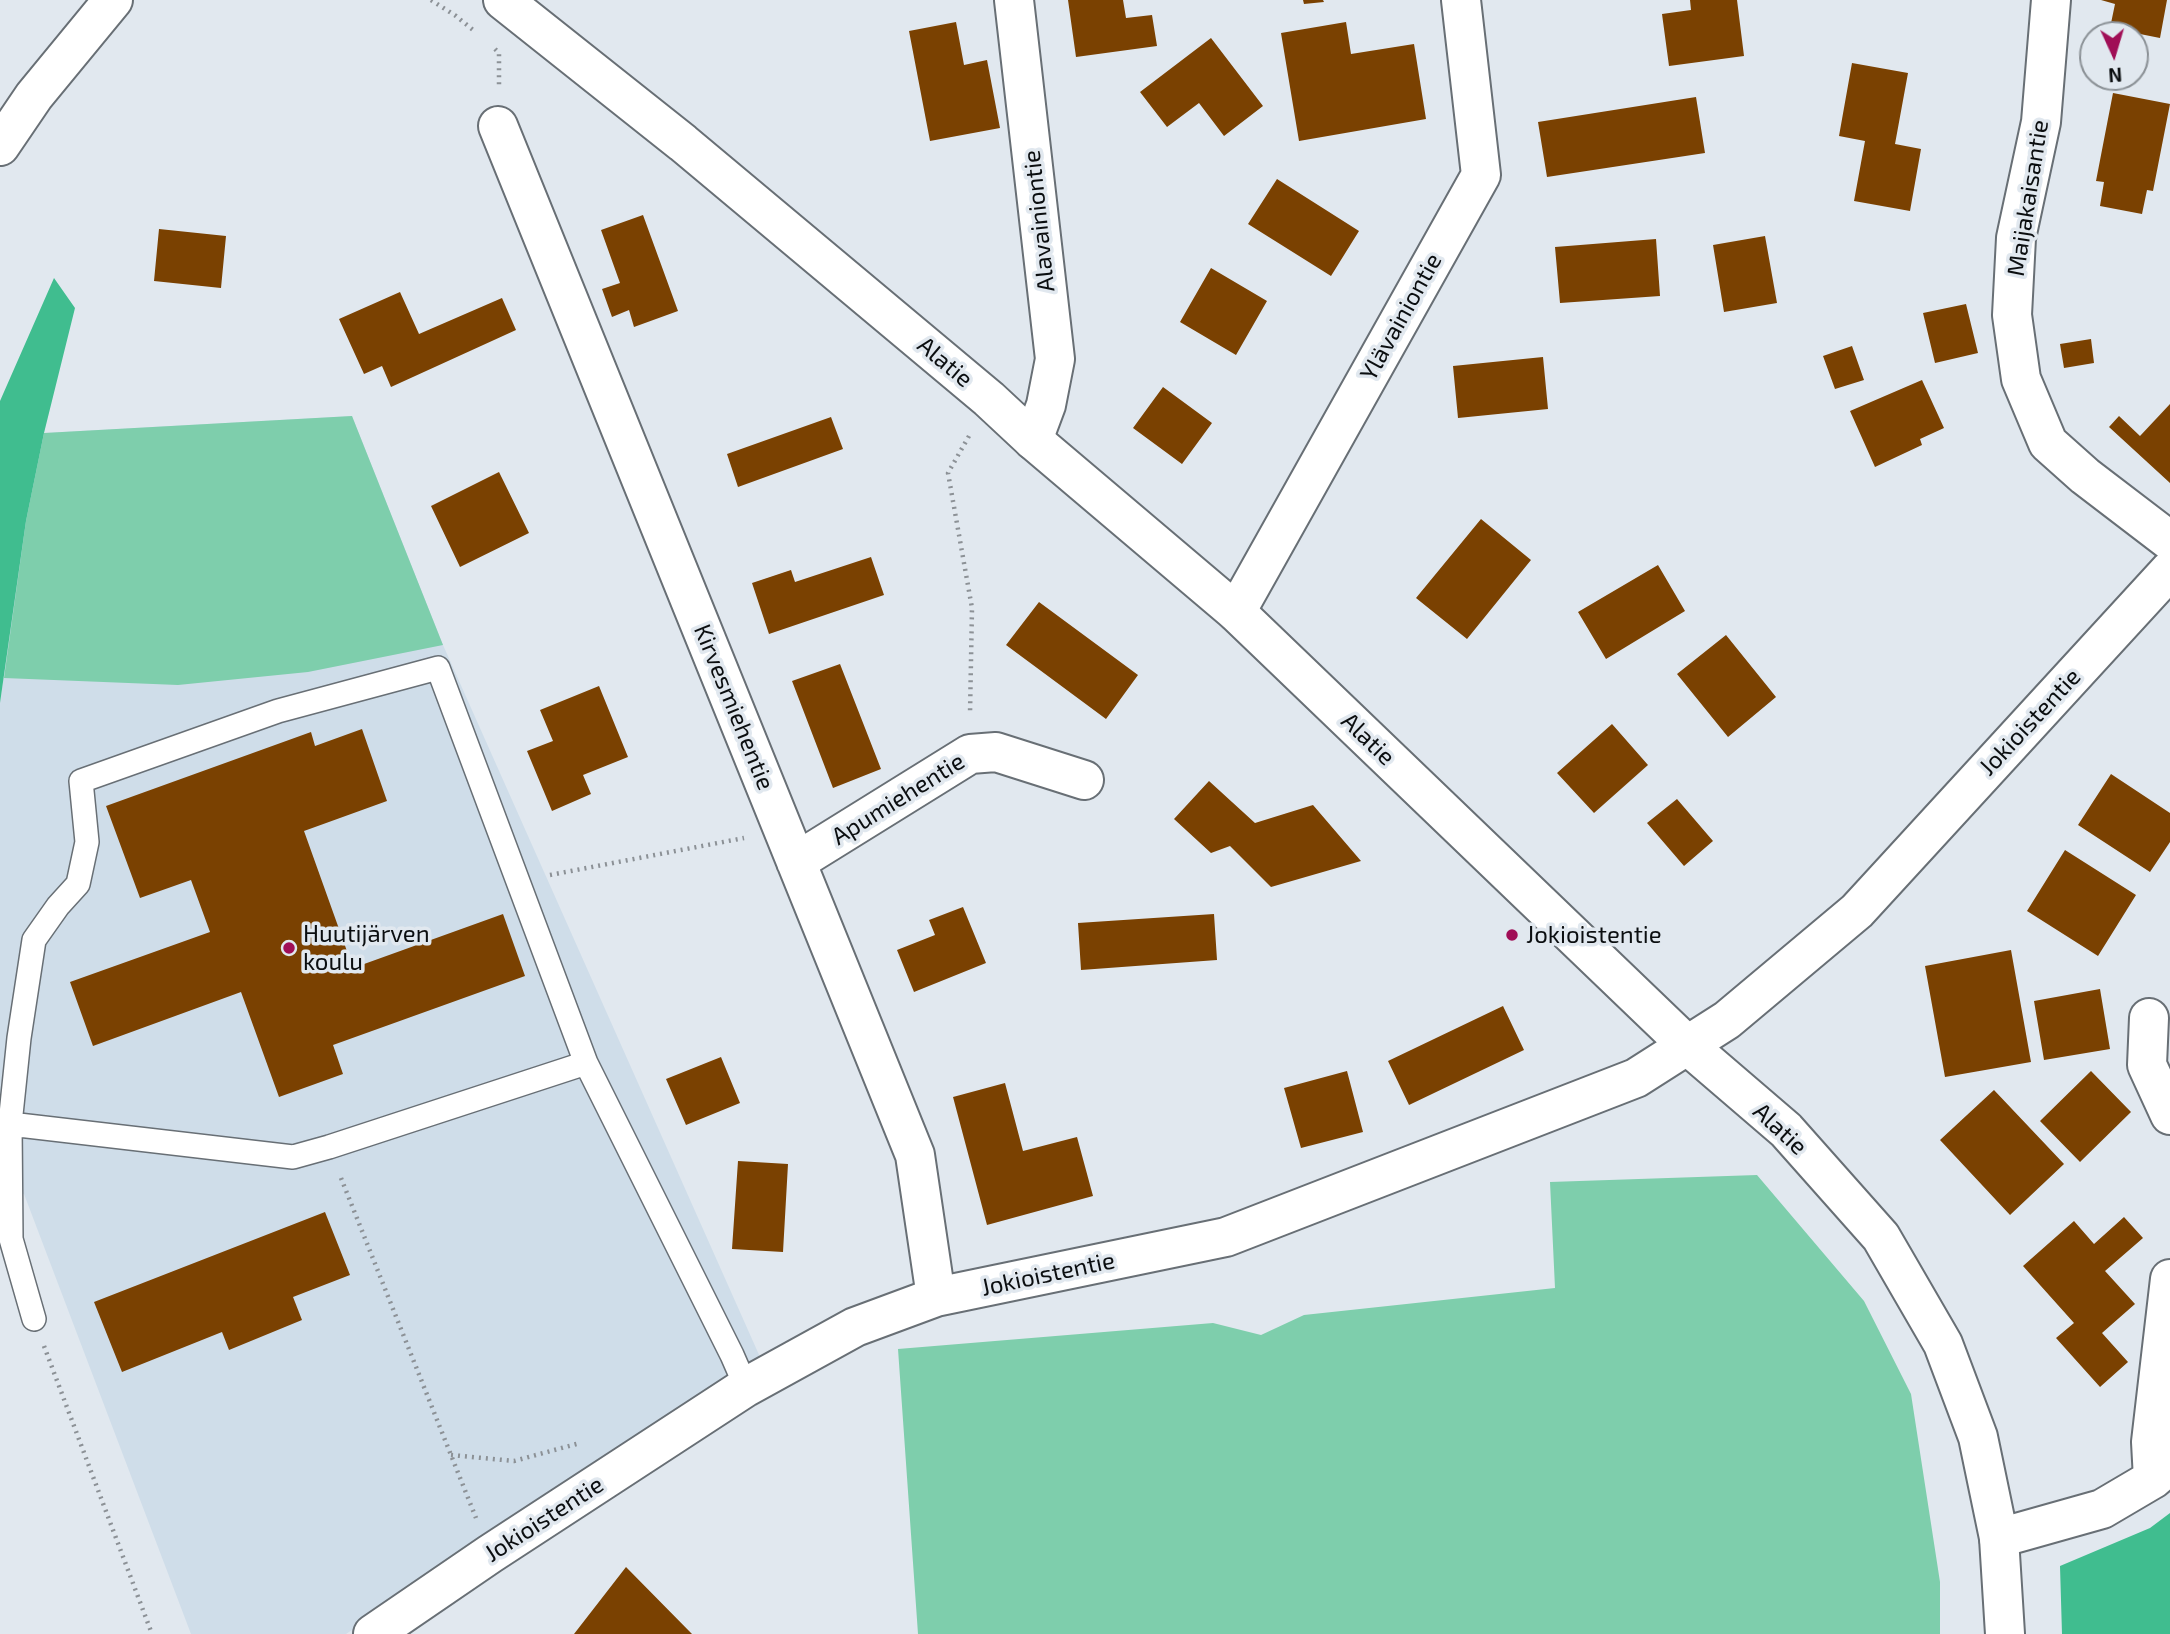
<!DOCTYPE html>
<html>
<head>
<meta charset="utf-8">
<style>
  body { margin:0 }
  #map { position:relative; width:2170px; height:1634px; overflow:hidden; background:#e1e8ef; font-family:"Exo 2",sans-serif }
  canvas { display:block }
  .north { position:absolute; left:2079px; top:21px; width:70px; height:70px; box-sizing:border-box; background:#e1e8ef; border:2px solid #8b9196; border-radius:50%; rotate:176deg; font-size:19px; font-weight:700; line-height:28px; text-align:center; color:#0b0e10 }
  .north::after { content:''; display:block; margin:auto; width:24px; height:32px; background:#a00e56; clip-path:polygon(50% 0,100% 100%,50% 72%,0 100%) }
</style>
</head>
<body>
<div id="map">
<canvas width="2170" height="1634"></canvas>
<div class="north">N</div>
</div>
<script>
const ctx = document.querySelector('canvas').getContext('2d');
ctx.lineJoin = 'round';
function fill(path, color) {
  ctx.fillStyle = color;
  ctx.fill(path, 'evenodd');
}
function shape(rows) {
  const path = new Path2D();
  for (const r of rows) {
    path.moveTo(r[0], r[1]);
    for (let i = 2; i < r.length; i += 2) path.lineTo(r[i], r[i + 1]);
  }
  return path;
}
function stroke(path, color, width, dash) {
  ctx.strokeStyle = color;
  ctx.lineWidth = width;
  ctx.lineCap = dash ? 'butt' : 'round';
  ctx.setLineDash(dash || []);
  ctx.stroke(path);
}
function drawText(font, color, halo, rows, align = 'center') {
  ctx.font = font + ' "Exo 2",sans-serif';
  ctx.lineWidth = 7;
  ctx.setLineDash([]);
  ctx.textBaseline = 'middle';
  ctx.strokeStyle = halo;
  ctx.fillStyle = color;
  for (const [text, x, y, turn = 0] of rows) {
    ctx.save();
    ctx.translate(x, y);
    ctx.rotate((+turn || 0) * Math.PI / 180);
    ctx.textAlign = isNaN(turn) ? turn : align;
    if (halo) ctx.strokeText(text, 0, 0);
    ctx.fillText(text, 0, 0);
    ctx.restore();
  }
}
const built = shape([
  [352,416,443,645,760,1357,346,1634,191,1634,24,1194,0,1192,0,703,26,521,44,433]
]);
const green = shape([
  [352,416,443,645,308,672,178,685,4,678,26,521,44,433],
  [1757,1175,1864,1301,1911,1394,1940,1582,1940,1634,918,1634,898,1349,1213,1323,1261,1335,1304,1315,1555,1288,1550,1182]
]);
const forest = shape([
  [54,278,75,308,44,433,26,521,0,703,0,401],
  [2170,1513,2170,1634,2062,1634,2060,1566,2150,1528]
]);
const building = shape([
  [1068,0,1123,0,1126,18,1152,15,1157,46,1076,57],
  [1303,0,1323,0,1324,2,1304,4],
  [1690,0,1737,0,1744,56,1669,66,1662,14,1691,10],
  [2101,0,2167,0,2160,38,2110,28,2115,4],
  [956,22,964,65,987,60,1000,128,930,141,909,31],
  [1346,22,1351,54,1414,44,1426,119,1299,141,1281,33],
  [1211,38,1263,106,1224,136,1199,103,1167,127,1140,92],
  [1852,63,1908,73,1895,144,1921,149,1910,211,1854,201,1865,141,1839,136],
  [2113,93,2170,104,2153,191,2147,190,2142,214,2100,206,2104,182,2096,181],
  [1696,97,1705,153,1547,177,1538,122],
  [1277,179,1359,231,1331,276,1248,224],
  [643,215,678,311,634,327,629,310,612,317,602,289,620,283,601,230],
  [159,229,226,236,221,288,154,281],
  [1765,236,1777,303,1724,312,1713,245],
  [1656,239,1660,296,1560,303,1555,247],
  [1211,268,1267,301,1236,355,1180,322],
  [400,292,419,334,502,298,516,330,391,387,382,366,364,374,339,319],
  [1966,304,1978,353,1935,363,1923,313],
  [2091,339,2094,363,2064,368,2060,344],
  [1852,346,1864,380,1835,389,1823,356],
  [1543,357,1548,409,1458,418,1453,366],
  [1922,380,1944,428,1920,439,1922,445,1875,467,1850,411],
  [1163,387,1212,423,1182,464,1133,428],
  [2170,404,2170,483,2109,427,2119,416,2140,436],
  [831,417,843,449,738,487,727,454],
  [499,472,529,533,460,567,431,506],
  [1481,519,1531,560,1467,639,1416,598],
  [871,557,884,595,769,634,752,583,791,570,795,582],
  [1658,565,1685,611,1606,659,1578,612],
  [1039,602,1138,675,1106,719,1006,645],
  [1726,635,1776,697,1728,737,1677,674],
  [840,664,881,769,833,788,792,681],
  [599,686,628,757,583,775,591,794,552,811,527,751,553,741,540,710],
  [1612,724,1648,765,1594,813,1557,773],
  [362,729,387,801,304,831,353,968,503,914,525,976,333,1045,343,1074,279,1097,241,992,93,1046,70,982,210,932,191,880,140,898,106,806,311,732,315,746],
  [2111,774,2170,813,2170,842,2150,872,2078,825],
  [1209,781,1255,823,1313,805,1361,861,1271,887,1230,846,1211,853,1174,819],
  [1677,799,1713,841,1684,866,1647,823],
  [2065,850,2136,895,2098,956,2027,911],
  [963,907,986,963,914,992,897,950,935,935,929,920],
  [1214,914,1217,960,1081,970,1078,923],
  [2011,950,2031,1062,1945,1077,1925,966],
  [2100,989,2110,1049,2044,1060,2034,1001],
  [1503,1006,1524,1050,1409,1105,1388,1061],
  [721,1057,740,1103,686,1125,666,1079],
  [1347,1071,1363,1132,1301,1148,1284,1088],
  [2091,1071,2131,1112,2080,1162,2040,1121],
  [1005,1083,1023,1151,1077,1137,1093,1196,987,1225,953,1097],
  [1994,1090,2064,1164,2010,1215,1940,1140],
  [738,1161,788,1164,783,1252,732,1249],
  [325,1212,350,1275,293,1297,302,1320,229,1350,222,1332,122,1372,94,1302],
  [2124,1217,2143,1238,2105,1271,2135,1304,2102,1333,2128,1362,2100,1387,2056,1338,2074,1323,2023,1266,2074,1221,2094,1244],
  [626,1567,692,1634,574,1634]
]);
const path = shape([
  [431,0,456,16,473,30],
  [495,49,499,53,499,88],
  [969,436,948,473,972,608,970,714],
  [550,875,744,838],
  [341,1178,476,1518],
  [44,1346,152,1634],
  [451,1455,514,1461,580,1443]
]);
const service = shape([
  [10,1124,293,1157,329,1147,586,1063],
  [34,1319,11,1239,10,1124,19,1038,34,940,58,906,78,884,87,842,81,781,278,711,438,668,586,1063,732,1355,746,1387]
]);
const minor = shape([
  [1014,0,1055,359,1046,405,1033,440],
  [2051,0,2041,122,2016,238,2012,315,2021,379,2048,443,2085,476,2170,541],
  [498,126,915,1155,936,1297],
  [1236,612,1481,175,1461,0],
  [796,862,970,754,996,752,1084,780],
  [2149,1018,2147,1065,2170,1115],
  [2153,1479,2151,1442,2170,1279],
  [1999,1538,2102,1509,2153,1479,2170,1465],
  [373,1634,490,1554,746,1387,855,1327,936,1297,1226,1237,1636,1078,1727,1020,1857,911,2170,570]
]);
const tertiary = shape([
  [503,0,683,143,989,399,1033,440,1236,612,1687,1045,1786,1130,1881,1237,1943,1344,1978,1437,1999,1538,2005,1634]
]);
const primary = shape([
  [0,146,34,96,113,0]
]);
const markers = [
  [1512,935,7,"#a00e56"],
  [289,948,7,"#a00e56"]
];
const streetNames = [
  ["Maijakaisantie",2028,198,-81],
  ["Alavainiontie",1039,221,-96],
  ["Ylävainiontie",1401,317,-61],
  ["Alatie",945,362,40],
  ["Kirvesmiehentie",734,707,68],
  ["Jokioistentie",2030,722,-47],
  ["Alatie",1368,739,44],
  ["Apumiehentie",898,799,-32],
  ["Alatie",1780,1129,43],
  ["Jokioistentie",1048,1274,-12],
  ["Jokioistentie",544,1519,-33]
];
const poiNames = [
  ["Huutijärven",303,934],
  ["koulu",303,962],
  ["Jokioistentie",1526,935]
];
fill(built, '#cfdde9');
fill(green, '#7eceac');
fill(forest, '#40bd8f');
fill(building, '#7a4101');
stroke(service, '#686f75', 26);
stroke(minor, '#686f75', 42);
stroke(tertiary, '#686f75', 42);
stroke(primary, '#686f75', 42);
stroke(path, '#8c9196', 4.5, [2, 5]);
stroke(service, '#fff', 23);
stroke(minor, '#fff', 38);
stroke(tertiary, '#fff', 38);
stroke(primary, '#fff', 38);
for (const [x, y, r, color] of markers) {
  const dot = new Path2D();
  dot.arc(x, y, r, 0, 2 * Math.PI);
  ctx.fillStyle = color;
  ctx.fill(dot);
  stroke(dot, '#e1e8ef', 2.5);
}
drawText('24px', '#0b0e10', '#e1e8ef', streetNames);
drawText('24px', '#0b0e10', '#e1e8ef', poiNames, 'left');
</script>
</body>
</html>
